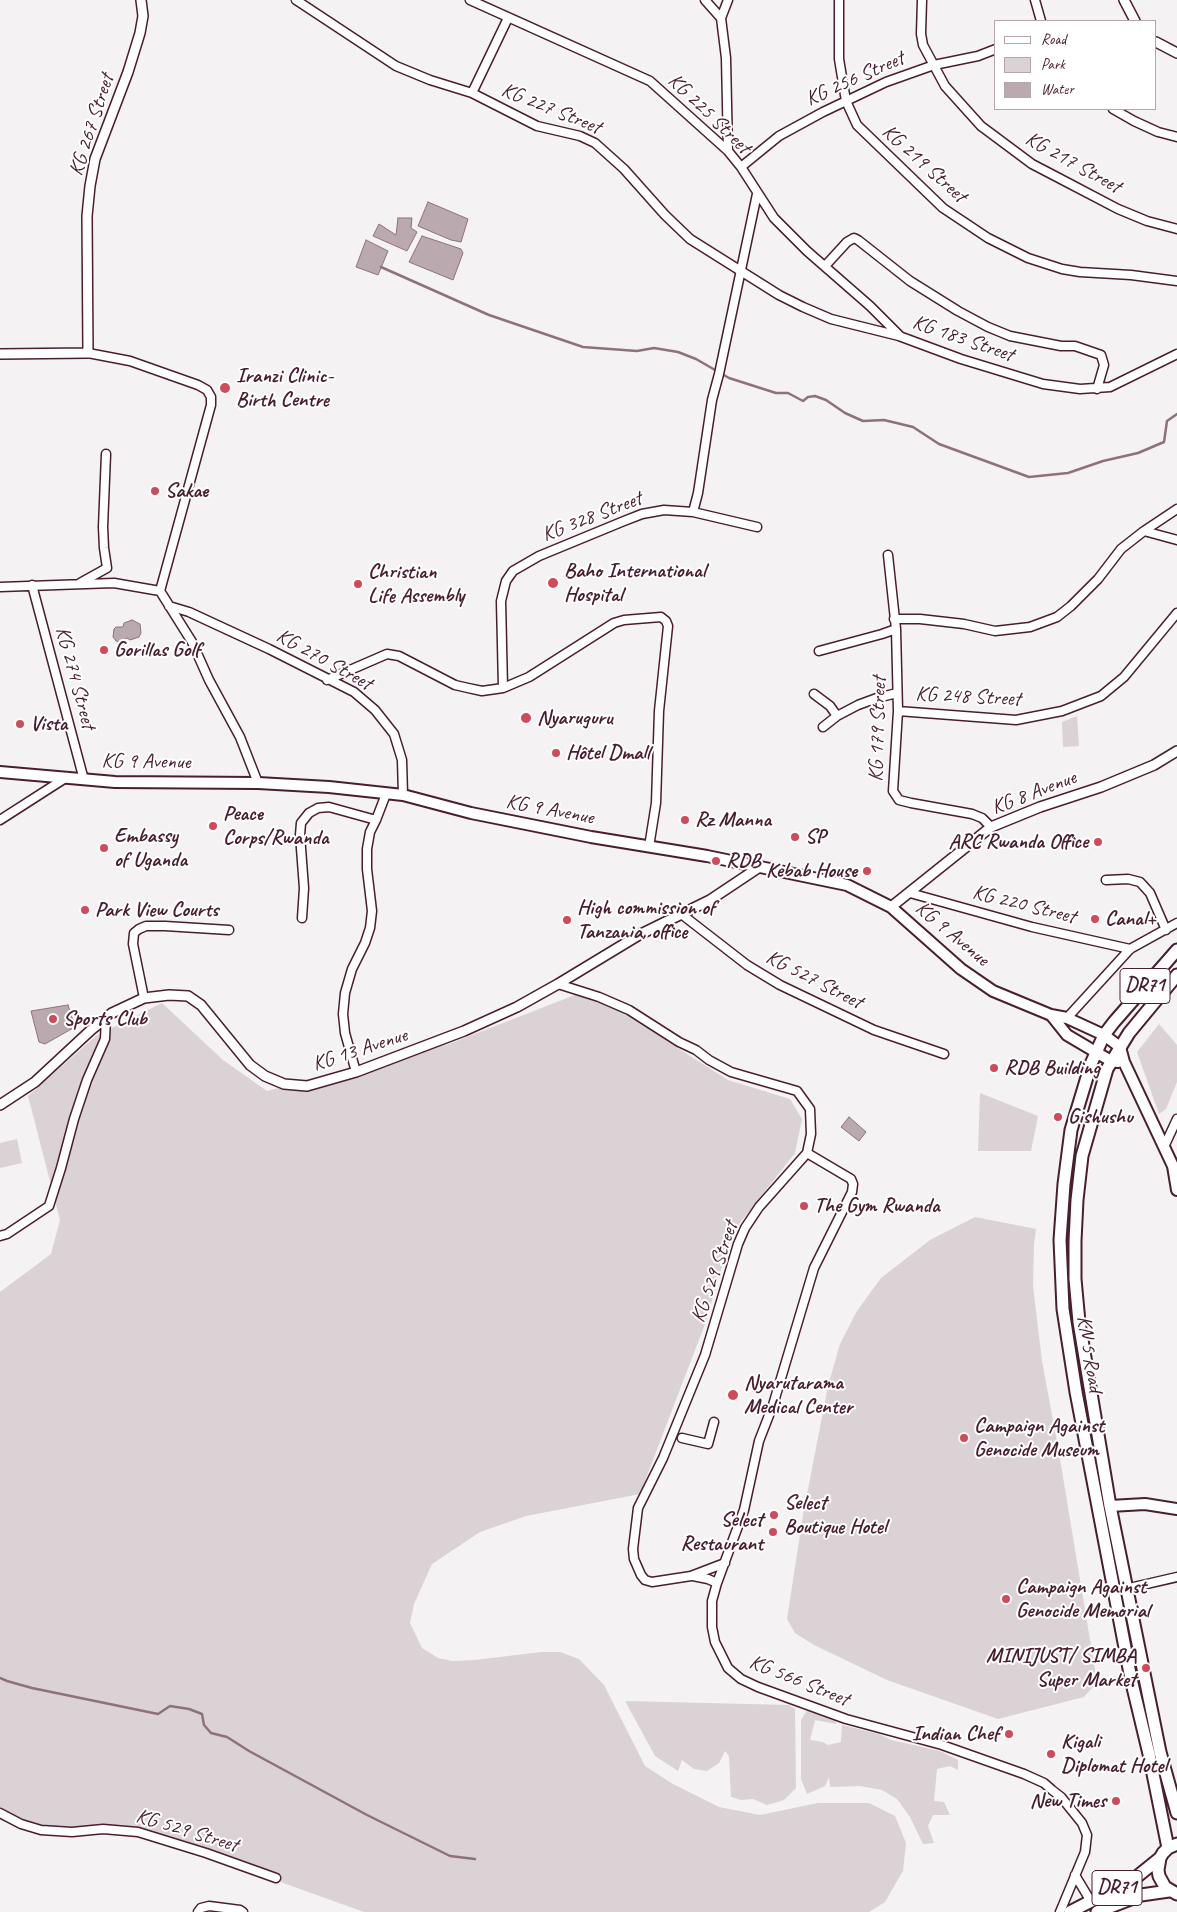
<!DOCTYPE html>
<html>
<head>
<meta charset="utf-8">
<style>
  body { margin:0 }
  #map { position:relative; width:1177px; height:1912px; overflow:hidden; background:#f4f2f2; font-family:Caveat,sans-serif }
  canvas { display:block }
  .legend { position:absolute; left:994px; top:20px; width:162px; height:90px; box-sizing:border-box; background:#fff; border:1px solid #b7a5aa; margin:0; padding:6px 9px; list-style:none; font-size:15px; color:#4a1f2b }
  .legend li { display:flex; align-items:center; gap:10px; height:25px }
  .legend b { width:25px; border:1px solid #b7a5aa }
</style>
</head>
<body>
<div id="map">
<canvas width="1177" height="1912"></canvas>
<ul class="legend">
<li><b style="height:6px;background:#fff"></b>Road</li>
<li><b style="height:14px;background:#dbd2d5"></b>Park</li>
<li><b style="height:14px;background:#baa9ae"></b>Water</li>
</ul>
</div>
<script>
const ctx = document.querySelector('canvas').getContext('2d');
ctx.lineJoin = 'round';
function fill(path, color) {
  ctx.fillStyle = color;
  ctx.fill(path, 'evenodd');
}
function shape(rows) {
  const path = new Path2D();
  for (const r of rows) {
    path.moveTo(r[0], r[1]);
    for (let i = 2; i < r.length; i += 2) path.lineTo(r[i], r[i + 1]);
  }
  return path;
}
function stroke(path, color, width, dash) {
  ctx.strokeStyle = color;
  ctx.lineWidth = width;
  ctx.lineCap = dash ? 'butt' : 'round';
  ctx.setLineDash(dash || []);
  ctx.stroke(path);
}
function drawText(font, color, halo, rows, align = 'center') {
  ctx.font = font + ' Caveat,sans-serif';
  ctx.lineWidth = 4;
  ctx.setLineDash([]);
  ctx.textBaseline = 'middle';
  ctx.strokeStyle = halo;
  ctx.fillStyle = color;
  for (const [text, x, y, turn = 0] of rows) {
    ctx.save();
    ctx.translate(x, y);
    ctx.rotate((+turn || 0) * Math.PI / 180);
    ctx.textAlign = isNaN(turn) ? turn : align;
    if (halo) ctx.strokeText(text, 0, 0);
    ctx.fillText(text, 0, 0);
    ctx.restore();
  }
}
const green = shape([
  [1077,716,1079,746,1063,747,1062,722],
  [580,993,613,1007,728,1080,790,1099,802,1119,795,1153,732,1233,705,1324,640,1494,526,1516,480,1532,432,1564,414,1604,410,1623,422,1648,438,1658,452,1661,475,1660,541,1652,560,1652,579,1659,604,1685,645,1766,673,1784,719,1807,760,1815,818,1803,869,1803,895,1816,906,1843,903,1871,885,1902,869,1912,364,1912,197,1852,128,1834,35,1827,0,1810,0,1292,51,1254,60,1220,28,1096,96,1036,162,1003,223,1060,267,1091,449,1044],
  [1159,1024,1177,1045,1177,1082,1166,1109,1159,1114,1137,1052],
  [980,1093,1038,1116,1031,1151,978,1151],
  [17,1139,22,1163,0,1168,0,1143],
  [975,1217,1036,1229,1034,1244,1033,1286,1042,1361,1058,1447,1097,1682,1084,1697,998,1719,887,1680,814,1645,795,1633,787,1619,803,1515,828,1386,840,1344,857,1311,881,1278,930,1240],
  [625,1701,789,1705,795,1709,796,1788,784,1800,767,1805,753,1799,741,1800,731,1797,729,1756,725,1751,719,1763,707,1771,694,1769,682,1760,678,1771,655,1756],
  [808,1709,836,1717,836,1724,815,1720,810,1740,823,1742,828,1745,841,1742,842,1725,879,1734,891,1740,940,1751,958,1760,958,1770,950,1766,937,1769,934,1801,944,1802,950,1815,933,1815,928,1826,934,1843,923,1844,910,1817,897,1799,882,1790,860,1786,830,1787,829,1777,825,1786,807,1794,801,1779,801,1720]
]);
const water = shape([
  [428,202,468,219,461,242,451,240,418,226,428,202],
  [398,218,412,218,411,228,417,232,407,251,373,236,379,224,396,235,398,218],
  [422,236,461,249,463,253,453,280,409,262,422,236],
  [366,240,388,251,378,275,356,267,366,240],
  [132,620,140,624,141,633,139,637,130,640,127,638,120,642,116,641,113,637,114,629,116,627,123,627,124,623,132,620],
  [68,1005,75,1027,45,1044,39,1042,31,1011,68,1005],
  [849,1117,866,1132,859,1141,841,1127,849,1117]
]);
const stream = shape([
  [381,267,489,315,583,347,637,351,654,348,678,352,696,359,729,378,776,393,788,393,803,401,808,397,815,396,826,400,845,413,863,421,884,420,913,427,939,444,1029,477,1068,473,1103,461,1138,453,1164,442,1167,421,1177,414],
  [0,1678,7,1681,32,1688,158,1714,170,1706,189,1709,202,1714,204,1725,211,1733,227,1737,249,1751,367,1815,450,1856,475,1859]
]);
const minor = shape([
  [296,0,396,66,430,80,472,93,537,126,580,136,595,143,624,169,665,215,690,239,779,295,803,307,831,319,899,336,961,359,1043,384,1080,389,1110,387,1177,354],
  [470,0,650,81,728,151,741,167,774,218,807,251,870,306,899,335],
  [705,0,721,18,726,58,728,151],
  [839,0,839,59,846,101,857,125,943,208,988,238,1028,258,1062,269,1080,272,1131,275,1177,281],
  [922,0,921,34,923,45,945,86,981,126,1032,164,1055,176,1118,209,1147,221,1177,229],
  [1035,0,1041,21],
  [721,18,728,0],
  [472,93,508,18],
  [1113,109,1134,121,1158,132,1177,137],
  [741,167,779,136,823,112,886,82,934,65,978,56,996,49],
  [825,266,847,242,854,238,858,240,910,281,958,311,988,327,1010,336,1061,346,1075,346,1101,355,1104,365,1097,389],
  [88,353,130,361,198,385,207,390,211,397,211,405,160,591,192,642,209,680,240,737,258,783],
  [693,512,698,493,712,400,719,374,757,194],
  [1144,531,1177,509],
  [888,555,896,629,898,711,893,791,899,800,911,803,972,814,982,818,991,827],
  [80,583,107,568,104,548,103,527,106,454],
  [32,585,84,780],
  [0,587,114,583,160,591],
  [169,606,189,612,269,649,354,692,375,710,394,734,402,760,403,795],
  [894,619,920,619,964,624,995,631,1030,627,1057,617,1071,606,1098,579,1121,549,1144,531,1177,540],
  [819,651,882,634,896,629],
  [327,680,387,654,399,656,455,685,468,688,482,691,503,688,529,677,614,623,624,620,661,617,666,621,668,626,659,711,656,803,649,847],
  [503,688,501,601,506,581,513,571,539,556,624,521,642,514,664,510,693,512,757,527],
  [814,694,830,706,837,716],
  [898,711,1016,720,1062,711,1101,696,1124,677,1177,613],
  [823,727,837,716,858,705,877,698,897,693],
  [0,820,67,777],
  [376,820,386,794],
  [1106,880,1128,879,1140,882,1150,893,1166,930],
  [910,893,1032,927,1130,949],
  [680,913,747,965,780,985,874,1030,944,1054],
  [302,918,304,888,300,835,301,823,309,813,318,808,329,807,376,820,370,832,367,849,367,869,372,911,370,928,365,943,352,969,345,993,343,1014,345,1033,356,1072],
  [558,984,599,997,629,1010,679,1042,696,1050,709,1060,731,1072,797,1091,810,1109,811,1134,807,1153,759,1207,745,1228,738,1244,705,1355,663,1458,638,1508,633,1549,634,1559,641,1575,645,1580,652,1582,691,1576,725,1563],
  [144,998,133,944,134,933,139,929,146,926,165,926,229,930],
  [1067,1018,1130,949,1177,923],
  [1164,1147,1177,1119],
  [807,1153,851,1179,853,1184,852,1192,814,1268,773,1405,759,1441,744,1510,717,1583,712,1601,712,1627,715,1642,728,1668,741,1679,758,1687,846,1719,942,1745,1024,1774,1044,1783,1052,1790,1061,1797,1082,1823,1087,1835,1085,1852,1060,1912],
  [0,1236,7,1234,49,1206,61,1168,74,1119,87,1080,105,1039,106,1018],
  [682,1438,708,1444,714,1422],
  [693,1576,708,1579,717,1583],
  [1125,1589,1177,1577],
  [0,1813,21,1824,41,1830,72,1832,103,1829,138,1832,206,1853,276,1878],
  [1075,1875,1090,1900],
  [198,1912,201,1908,209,1906,240,1910,243,1912]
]);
const tertiary = shape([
  [1124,0,1135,21],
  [1156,42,1177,53],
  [0,354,88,353,87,216,90,186,95,159,128,72,140,33,143,16,141,0],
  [891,907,991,827,1040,807,1101,787,1154,765,1177,751],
  [0,1105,35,1082,91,1030,112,1013,144,998,169,995,188,996,201,1005,250,1065,265,1076,284,1084,307,1086,356,1072,464,1031,517,1007,558,984,639,935,710,900,758,868]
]);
const secondary = shape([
  [0,772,115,782,258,783,329,787,403,795,471,813,591,837,707,856,847,885,891,907,961,969,993,991,1051,1015,1067,1018,1104,1035,1120,1047,1124,1062,1173,1166,1177,1190],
  [1051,1015,1067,1035,1111,1061,1118,1062],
  [1110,1506,1145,1504,1177,1509]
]);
const primary = shape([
  [1177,975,1129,1033,1107,1069,1082,1156,1077,1200,1075,1241,1075,1279,1079,1322,1110,1506,1160,1752,1177,1813],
  [1177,1844,1168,1848,1163,1853,1160,1858,1158,1870,1159,1876,1165,1887,1177,1894],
  [1168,1848,1149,1754,1131,1679,1076,1392,1063,1309,1060,1240,1064,1184,1071,1130,1091,1064,1104,1035,1114,1022,1177,950],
  [1070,1912,1134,1879,1160,1858],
  [1097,1912,1141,1895,1169,1891]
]);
const markers = [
  [225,388,6,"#d1495b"],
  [155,491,5,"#d1495b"],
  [553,583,6,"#d1495b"],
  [358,584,5,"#d1495b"],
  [104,650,5,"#d1495b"],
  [526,718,6,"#d1495b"],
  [20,724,5,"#d1495b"],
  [556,753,5,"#d1495b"],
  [685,820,5,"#d1495b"],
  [213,826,5,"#d1495b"],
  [795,837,5,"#d1495b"],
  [1098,842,5,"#d1495b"],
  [104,848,5,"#d1495b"],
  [716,861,5,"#d1495b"],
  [867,871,5,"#d1495b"],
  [85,910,5,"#d1495b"],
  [1095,919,5,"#d1495b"],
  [567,920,5,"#d1495b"],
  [53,1019,5,"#d1495b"],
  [994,1068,5,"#d1495b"],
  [1058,1117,5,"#d1495b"],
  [804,1206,5,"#d1495b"],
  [733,1395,6,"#d1495b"],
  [964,1438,5,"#d1495b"],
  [774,1515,5,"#d1495b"],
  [773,1532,5,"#d1495b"],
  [1006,1599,5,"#d1495b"],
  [1146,1668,5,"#d1495b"],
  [1009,1734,5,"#d1495b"],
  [1051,1754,5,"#d1495b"],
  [1116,1801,5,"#d1495b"]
];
const shields = [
  [1145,986,50],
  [1117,1888,50]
];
const shieldNames = [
  ["DR71",1145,986],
  ["DR71",1117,1888]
];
const streetNames = [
  ["KG 256 Street",855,79,-24],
  ["KG 227 Street",551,109,22],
  ["KG 225 Street",709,114,44],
  ["KG 267 Street",92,125,-72],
  ["KG 217 Street",1073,163,29],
  ["KG 219 Street",924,164,42],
  ["KG 183 Street",963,339,19],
  ["KG 328 Street",592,517,-21],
  ["KG 270 Street",324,660,29],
  ["KG 274 Street",75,678,75],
  ["KG 248 Street",968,697,3],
  ["KG 179 Street",878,729,-88],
  ["KG 9 Avenue",146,762,1],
  ["KG 8 Avenue",1034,793,-21],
  ["KG 9 Avenue",550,810,11],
  ["KG 220 Street",1024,905,14],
  ["KG 9 Avenue",952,934,40],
  ["KG 527 Street",814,980,27],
  ["KG 13 Avenue",360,1050,-18],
  ["KG 529 Street",715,1272,-71],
  ["KN 5 Road",1089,1354,81],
  ["KG 566 Street",799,1681,22],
  ["KG 529 Street",187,1831,17]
];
const poiNames = [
  ["Iranzi Clinic-",236,376],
  ["Birth Centre",236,400],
  ["Sakae",165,491],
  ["Baho International",564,571],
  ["Hospital",564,595],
  ["Christian",368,572],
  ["Life Assembly",368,596],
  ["Gorillas Golf",114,650],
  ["Nyaruguru",537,718],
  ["Vista",30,724],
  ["Hôtel Dmall",566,753],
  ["Peace",223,814],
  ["Corps/Rwanda",223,838],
  ["Rz Manna",695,820],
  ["Embassy",114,836],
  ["of Uganda",114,860],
  ["SP",805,837],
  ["ARC Rwanda Office",1088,842,"right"],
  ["RDB",726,861],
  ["Kebab House",857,871,"right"],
  ["High commission of",577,908],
  ["Tanzania, office",577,932],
  ["Park View Courts",95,910],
  ["Canal+",1105,919],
  ["Sports Club",63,1019],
  ["RDB Building",1004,1068],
  ["Gishushu",1068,1117],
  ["The Gym Rwanda",814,1206],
  ["Nyarutarama",744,1383],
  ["Medical Center",744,1407],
  ["Campaign Against",974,1426],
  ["Genocide Museum",974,1450],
  ["Select",784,1503],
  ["Boutique Hotel",784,1527],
  ["Select",763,1520,"right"],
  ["Restaurant",763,1544,"right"],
  ["Campaign Against",1016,1587],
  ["Genocide Memorial",1016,1611],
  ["MINIJUST/ SIMBA",1136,1656,"right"],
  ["Super Market",1136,1680,"right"],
  ["Indian Chef",999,1734,"right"],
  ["Kigali",1061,1742],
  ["Diplomat Hotel",1061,1766],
  ["New Times",1106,1801,"right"]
];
fill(green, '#dbd2d5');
fill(water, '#baa9ae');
stroke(water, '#8d727a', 1);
stroke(stream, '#8d727a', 2.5);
stroke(minor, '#4a1f2b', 11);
stroke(tertiary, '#4a1f2b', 12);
stroke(secondary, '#4a1f2b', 14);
stroke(primary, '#4a1f2b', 15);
stroke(minor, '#fff', 8);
stroke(tertiary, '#fff', 9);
stroke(secondary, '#fff', 10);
stroke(primary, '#fff', 11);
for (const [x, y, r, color] of markers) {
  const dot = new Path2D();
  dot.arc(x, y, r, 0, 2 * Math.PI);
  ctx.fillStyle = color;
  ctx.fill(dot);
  stroke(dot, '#fff', 2);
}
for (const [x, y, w] of shields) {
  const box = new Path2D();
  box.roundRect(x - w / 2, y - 17.5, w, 35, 4);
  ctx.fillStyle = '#fff';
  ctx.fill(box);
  stroke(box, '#4a1f2b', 1);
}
drawText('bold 20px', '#4a1f2b', null, shieldNames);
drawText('21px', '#4a1f2b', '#fff', streetNames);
drawText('bold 21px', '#4a1f2b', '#fff', poiNames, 'left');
</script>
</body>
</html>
